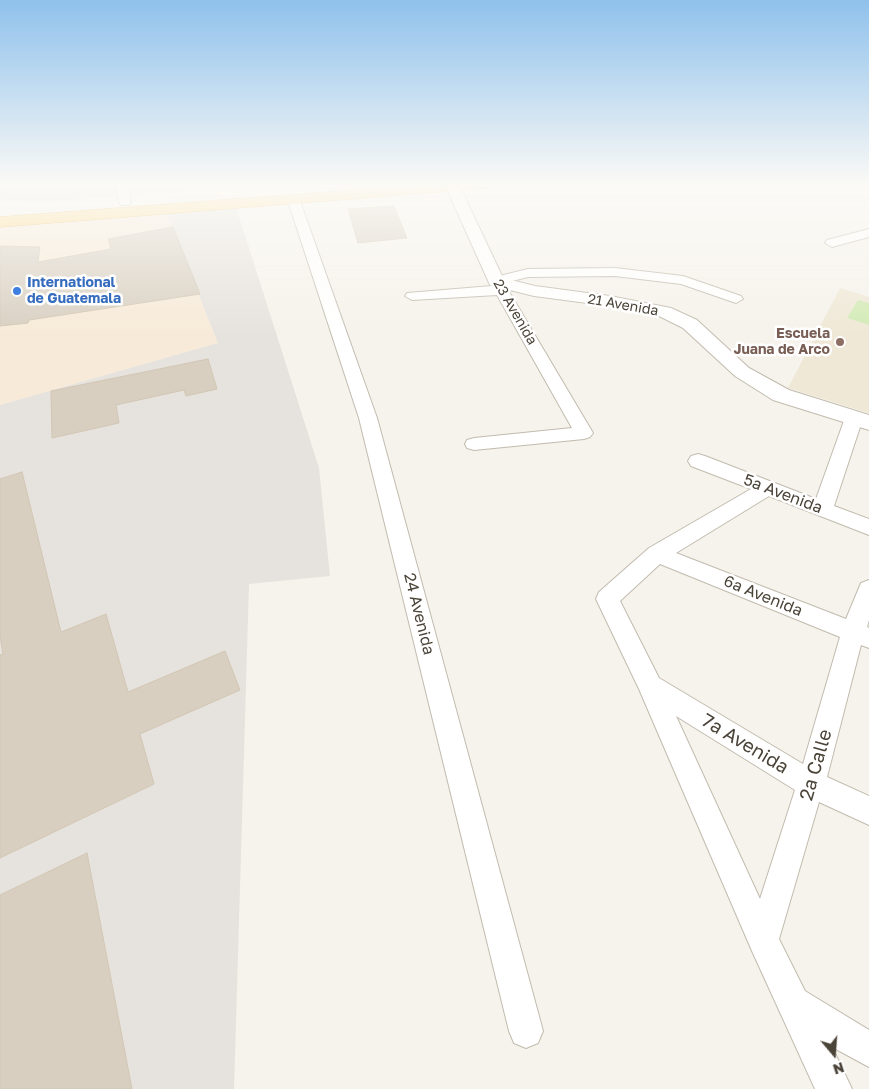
<!DOCTYPE html>
<html>
<head>
<meta charset="utf-8">
<style>
  body { margin:0 }
  #map { position:relative; width:869px; height:1089px; overflow:hidden; background:#f6f3ec; font-family:"Golos Text",sans-serif }
  canvas { display:block }
  .north { position:absolute; left:809px; top:1029px; width:50px; height:50px; -webkit-text-stroke:4px #fff; paint-order:stroke; rotate:162deg; font-size:14px; font-weight:700; line-height:20px; text-align:center; color:#4b4439 }
  .north::after { content:''; display:block; margin:auto; width:18px; height:22px; background:#4b4439; clip-path:polygon(50% 0,100% 100%,50% 72%,0 100%) }
</style>
</head>
<body>
<div id="map">
<canvas width="869" height="1089"></canvas>
<div class="north">N</div>
</div>
<script>
const ctx = document.querySelector('canvas').getContext('2d');
ctx.lineJoin = 'round';
function fill(path, color) {
  ctx.fillStyle = color;
  ctx.fill(path, 'evenodd');
}
function shape(rows) {
  const path = new Path2D();
  for (const r of rows) {
    path.moveTo(r[0], r[1]);
    for (let i = 2; i < r.length; i += 2) path.lineTo(r[i], r[i + 1]);
  }
  return path;
}
function stroke(path, color, width, dash) {
  ctx.strokeStyle = color;
  ctx.lineWidth = width;
  ctx.lineCap = dash ? 'butt' : 'round';
  ctx.setLineDash(dash || []);
  ctx.stroke(path);
}
function drawText(font, color, halo, rows, align = 'center') {
  ctx.font = font + ' "Golos Text",sans-serif';
  ctx.lineWidth = 5;
  ctx.setLineDash([]);
  ctx.textBaseline = 'middle';
  ctx.strokeStyle = halo;
  ctx.fillStyle = color;
  for (const [text, x, y, turn = 0] of rows) {
    ctx.save();
    ctx.translate(x, y);
    ctx.rotate((+turn || 0) * Math.PI / 180);
    ctx.textAlign = isNaN(turn) ? turn : align;
    if (halo) ctx.strokeText(text, 0, 0);
    ctx.fillText(text, 0, 0);
    ctx.restore();
  }
}
const residential = shape([
  [110,183,311,183,111,197]
]);
const commercial = shape([
  [166,213,218,343,0,405,0,226]
]);
const industrial = shape([
  [0,183,110,183,111,197,41,202,0,199],
  [236,207,319,468,330,576,249,584,234,1089,0,1089,0,405,218,343,166,213]
]);
const education = shape([
  [840,288,869,297,869,413,788,388]
]);
const green = shape([
  [858,300,869,303,869,325,847,318]
]);
const building = shape([
  [394,206,407,238,358,243,348,209,394,206],
  [173,227,200,294,29,320,28,323,0,326,0,246,40,247,38,262,111,249,108,239,173,227],
  [208,359,217,389,186,396,184,390,116,405,119,423,52,438,51,391,208,359],
  [22,472,61,632,106,614,128,692,225,651,240,690,140,734,154,784,0,858,0,655,3,654,0,636,0,479,22,472],
  [87,853,132,1089,0,1089,0,895,87,853]
]);
const minor = shape([
  [116,183,128,183,131,202,129,205,121,205,119,202,116,183],
  [294,197,300,201,377,418,543,1031,538,1043,526,1048,514,1043,509,1031,359,418,288,201,294,197],
  [869,229,869,237,832,247,825,243,827,240,869,229],
  [615,268,683,276,741,296,743,299,736,303,681,284,615,276,528,277,504,283,593,433,590,437,584,439,474,450,467,448,465,444,467,440,474,438,572,428,497,295,412,300,405,296,407,293,492,286,489,281,491,278,528,269,615,268],
  [854,412,860,414,863,418,834,506,869,519,869,535,769,496,676,553,846,619,861,583,869,580,869,620,867,627,869,628,869,648,861,645,827,777,869,796,869,825,819,802,779,939,805,991,869,1030,869,1067,832,1047,852,1089,815,1089,752,951,639,689,596,599,599,592,649,548,751,489,691,466,688,461,691,456,698,454,705,456,816,499,845,418,848,414,854,412],
  [660,564,840,637,803,764,659,678,620,601,660,564],
  [676,716,795,790,760,899,676,716]
]);
const tertiary = shape([
  [454,183,460,187,503,278,535,286,610,296,671,308,697,320,749,368,789,390,869,415,869,430,773,400,735,376,683,328,659,316,610,306,534,296,490,285,446,187,448,184,454,183]
]);
const trunk = shape([
  [443,183,508,183,501,187,0,227,0,217,443,183]
]);
const markers = [
  [17,291,5,"#3f7fe0"],
  [840,342,5,"#8d6e63"]
];
const farShopnames = [
  ["International",27,283],
  ["de Guatemala",27,299]
];
const farStreetnames = [
  ["21 Avenida",623,305,10],
  ["23 Avenida",515,312,60]
];
const farEducationnames = [
  ["Escuela",830,334],
  ["Juana de Arco",830,350]
];
const streetNames = [
  ["5a Avenida",783,494,21],
  ["6a Avenida",763,596,22],
  ["24 Avenida",419,614,76]
];
const nearStreetnames = [
  ["7a Avenida",745,744,31],
  ["2a Calle",816,765,-74]
];
fill(residential, '#eae5da');
fill(commercial, '#f7ead8');
fill(industrial, '#e6e2dd');
fill(education, '#efe8d6');
fill(green, '#d2eab5');
fill(building, '#d8cfc1');
stroke(building, '#d3c7b4', 1);
stroke(minor, '#c2bbae', 2);
stroke(tertiary, '#c2bbae', 2);
stroke(trunk, '#e0a43c', 1);
fill(minor, '#fff');
fill(tertiary, '#fff');
fill(trunk, '#ffd985');
const sky = ctx.createLinearGradient(0, 0, 0, 335);
sky.addColorStop(0, '#8fc1ec');
sky.addColorStop(0.55, '#fbfaf6');
sky.addColorStop(1, '#fbfaf600');
ctx.fillStyle = sky;
ctx.fillRect(0, 0, 869, 335);
for (const [x, y, r, color] of markers) {
  const dot = new Path2D();
  dot.arc(x, y, r, 0, 2 * Math.PI);
  ctx.fillStyle = color;
  ctx.fill(dot);
  stroke(dot, '#fff', 2);
}
drawText('bold 14px', '#366cbe', '#fff', farShopnames, 'left');
drawText('14px', '#4b4439', '#fff', farStreetnames);
drawText('bold 14px', '#785e54', '#fff', farEducationnames, 'right');
drawText('16px', '#4b4439', '#fff', streetNames);
drawText('19px', '#4b4439', '#fff', nearStreetnames);
</script>
</body>
</html>
